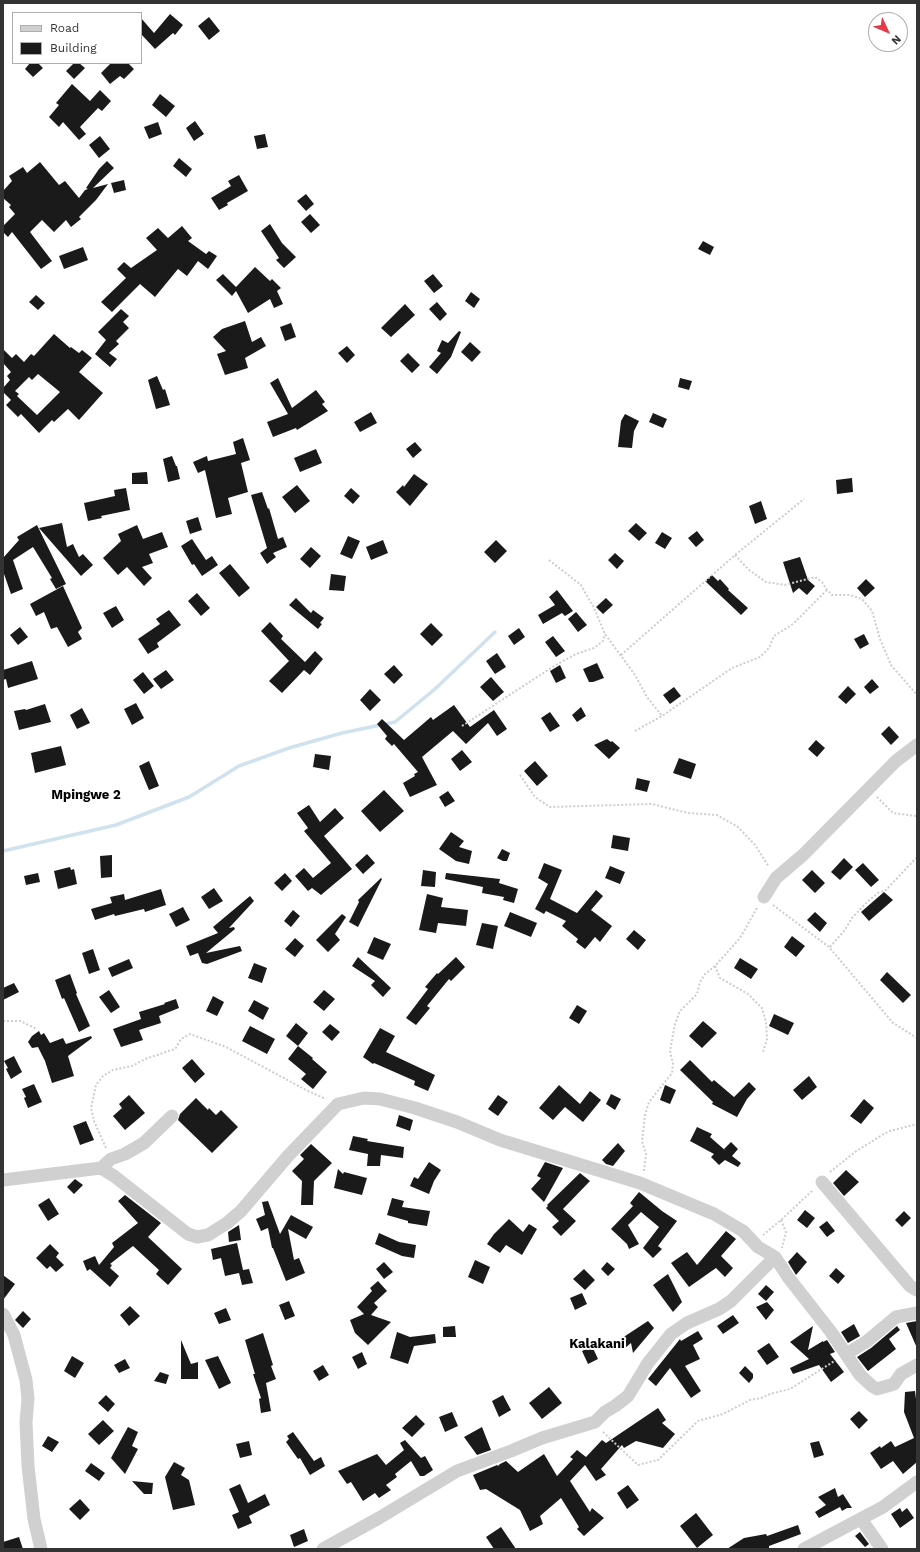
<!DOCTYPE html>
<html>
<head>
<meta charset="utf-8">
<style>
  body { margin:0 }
  #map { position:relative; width:920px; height:1552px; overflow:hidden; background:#fff; font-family:"Work Sans",sans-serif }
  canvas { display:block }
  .frame { position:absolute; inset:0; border:4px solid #333; pointer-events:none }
  .legend { position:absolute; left:12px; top:12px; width:130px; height:52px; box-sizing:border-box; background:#fff; border:1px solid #adadad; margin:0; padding:5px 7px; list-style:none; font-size:12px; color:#333 }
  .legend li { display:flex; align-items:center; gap:8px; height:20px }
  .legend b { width:20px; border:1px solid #adadad }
  .north { position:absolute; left:868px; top:12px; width:40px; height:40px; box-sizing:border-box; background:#fff; border:1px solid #adadad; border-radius:50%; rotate:134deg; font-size:11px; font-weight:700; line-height:16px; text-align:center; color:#333 }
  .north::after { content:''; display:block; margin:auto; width:14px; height:18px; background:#e63946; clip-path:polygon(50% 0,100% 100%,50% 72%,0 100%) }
</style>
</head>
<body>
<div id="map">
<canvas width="920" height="1552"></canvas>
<div class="frame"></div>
<ul class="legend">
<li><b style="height:5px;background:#d0d0d0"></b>Road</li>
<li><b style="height:11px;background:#1a1a1a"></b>Building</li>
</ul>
<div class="north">N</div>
</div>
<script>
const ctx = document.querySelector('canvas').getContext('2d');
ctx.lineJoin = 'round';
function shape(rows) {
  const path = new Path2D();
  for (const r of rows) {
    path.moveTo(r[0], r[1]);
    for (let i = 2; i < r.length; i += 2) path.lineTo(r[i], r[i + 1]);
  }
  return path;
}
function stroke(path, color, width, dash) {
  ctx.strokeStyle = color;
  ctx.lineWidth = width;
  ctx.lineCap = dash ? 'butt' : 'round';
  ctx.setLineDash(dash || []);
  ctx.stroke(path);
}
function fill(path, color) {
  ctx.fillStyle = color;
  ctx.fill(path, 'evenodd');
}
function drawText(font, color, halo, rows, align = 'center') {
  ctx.font = font + ' "Work Sans",sans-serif';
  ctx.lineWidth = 4;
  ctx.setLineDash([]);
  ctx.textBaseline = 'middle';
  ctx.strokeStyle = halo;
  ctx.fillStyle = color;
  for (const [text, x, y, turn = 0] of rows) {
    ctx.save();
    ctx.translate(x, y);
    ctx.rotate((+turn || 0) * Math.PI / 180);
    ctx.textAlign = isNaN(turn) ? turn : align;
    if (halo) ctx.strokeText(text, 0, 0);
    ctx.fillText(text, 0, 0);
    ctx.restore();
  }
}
const stream = shape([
  [3,851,116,825,189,797,239,766,289,748,342,733,395,722,435,689,495,632]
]);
const building = shape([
  [170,14,183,25,175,35,173,33,155,49,141,34,141,18,154,33],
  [209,17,220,31,209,40,198,26],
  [30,63,38,63,43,68,33,77,25,69],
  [74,63,79,63,85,68,74,79,66,71],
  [111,63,128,63,134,69,124,79,120,76,110,84,101,73],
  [72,84,90,101,100,90,111,101,102,111,98,108,80,127,86,134,79,140,63,122,59,127,49,117,59,105,56,103],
  [160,94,175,106,166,117,152,105],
  [195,121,204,134,194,141,186,128],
  [158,122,162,134,149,139,144,127],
  [265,134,268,147,257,149,254,136],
  [100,136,110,149,99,158,89,145],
  [179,158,192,169,186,177,173,166],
  [107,161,114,168,93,188,108,184,96,200,79,217,81,219,71,227,66,220,54,232,42,220,30,232,52,261,41,269,12,232,8,237,3,232,3,226,15,214,9,207,11,205,3,198,3,191,12,181,9,176,23,167,27,173,40,162,59,185,65,181,79,198,85,190,88,189,86,188,99,169],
  [239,175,248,191,227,203,228,205,219,210,211,198,231,186,228,181],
  [124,180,126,190,114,193,111,183],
  [306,194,314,204,306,211,297,201],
  [310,214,320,225,311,233,301,222],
  [270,224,282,243,296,257,284,268,276,260,279,258,261,231],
  [182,226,192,238,188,241,206,254,209,251,217,256,208,269,198,261,187,276,178,269,155,297,140,284,112,312,101,302,126,278,117,269,124,262,131,268,157,250,146,238,158,228,168,238],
  [703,241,714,247,710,255,698,249],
  [83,247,88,260,64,269,59,256],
  [255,267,270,281,272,279,281,288,277,291,283,304,274,308,270,299,248,313,236,291,232,296,216,280,223,274,236,287],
  [433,274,443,286,434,293,424,281],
  [471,292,480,299,474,308,465,301],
  [36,295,45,303,38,310,29,302],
  [437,302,447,314,440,321,429,309],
  [405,304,415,315,391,337,381,328],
  [121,309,129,316,123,322,129,328,116,341,119,344,109,353,117,359,110,367,95,354,106,340,98,332],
  [245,321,252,342,261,337,266,346,245,358,248,368,225,375,217,354,226,351,213,337,222,329],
  [291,323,296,337,285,341,280,327],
  [459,331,461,332,451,357,437,374,429,367,441,353,437,351,442,340,448,343],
  [54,334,70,348,71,347,79,353,82,350,92,358,79,372,103,393,79,420,68,409,54,422,52,420,39,433,21,414,18,417,6,405,11,400,3,392,3,388,10,380,7,376,11,372,3,363,3,349,12,358,16,354,24,362,31,354,34,356],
  [38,374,60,392,37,415,17,396,19,394,15,391,29,377,32,380],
  [470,342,481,352,472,362,461,352],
  [347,346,355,355,347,363,338,353],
  [408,353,420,365,412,373,400,361],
  [157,376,163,390,165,389,170,405,156,409,148,380],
  [278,378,292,408,316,390,325,402,322,404,328,411,297,430,296,428,273,437,267,422,288,414,270,383],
  [680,378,692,381,689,390,678,387],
  [371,412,377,423,360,432,354,422],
  [653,413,667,419,663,428,649,422],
  [625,414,639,421,634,431,632,448,618,447,621,421],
  [243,438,250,460,241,463,248,492,228,498,232,514,216,518,205,470,198,473,193,462,207,456,208,461,236,454,233,442],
  [415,442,422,450,413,458,406,449],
  [316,449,322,463,300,472,294,458],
  [172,456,176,466,177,466,180,479,168,482,163,459],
  [147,472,148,484,132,484,132,473],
  [414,474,428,484,410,506,396,492,403,485,404,487],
  [852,478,853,492,837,494,836,480],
  [297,485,310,501,295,513,282,497],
  [126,488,130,510,101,516,102,518,88,521,84,503,115,496,114,490],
  [351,488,360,496,353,504,344,496],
  [262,492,268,509,269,508,278,539,283,537,287,547,273,553,276,557,267,564,260,553,267,548,251,495],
  [761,501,767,519,755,524,749,506],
  [198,517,202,530,190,534,186,521],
  [62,523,67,547,73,544,79,557,83,554,93,565,81,576,39,528],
  [636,523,647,533,639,541,628,531],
  [37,525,66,584,56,589,50,579,52,578,33,547,13,560,23,589,11,594,3,571,3,558,19,540,17,537],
  [137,525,143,539,162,532,168,547,149,554,153,563,142,567,152,578,144,586,127,567,118,575,103,558,121,541,118,534],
  [697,531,704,540,696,547,688,538],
  [662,532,672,538,665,549,655,543],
  [348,536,360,541,352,559,340,554],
  [192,539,206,560,212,556,218,565,202,576,194,564,192,565,181,546],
  [383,540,388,553,371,560,366,547],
  [496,540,507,551,495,563,484,552],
  [311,547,321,556,310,568,300,559],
  [615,553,624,561,617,569,608,560],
  [800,557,808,580,815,586,807,595,799,588,793,593,783,562],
  [230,564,250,588,239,597,219,573],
  [331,574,346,576,344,591,329,590],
  [712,575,718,581,720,579,729,589,728,590,748,608,741,615,705,581],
  [866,579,875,588,865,597,857,588],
  [63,586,82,628,78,632,82,639,68,647,57,627,51,629,44,612,36,616,30,604],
  [557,590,573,611,565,616,562,613,543,624,538,615,555,605,549,597],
  [197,593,210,608,201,616,188,601],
  [296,598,311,613,313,610,324,618,320,623,322,624,318,629,289,605],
  [606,598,613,605,603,614,596,607],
  [116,606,124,620,112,628,103,613],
  [169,610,181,625,157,643,159,647,148,654,138,639,160,624,156,619],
  [576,612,587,625,578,632,568,619],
  [270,622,283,636,281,639,305,662,315,651,323,659,310,675,304,670,282,693,269,681,289,661,261,631],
  [431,623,443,635,432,646,420,634],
  [20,627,28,637,18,645,10,635],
  [519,628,525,637,514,645,508,636],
  [864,634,869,644,860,649,854,639],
  [553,636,565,651,556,657,545,642],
  [497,653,506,667,495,674,486,661],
  [32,661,38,679,8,688,6,679,3,680,3,670],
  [597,663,604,678,593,682,589,682,583,669],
  [394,665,403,675,394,684,384,674],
  [560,665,566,678,556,683,550,671],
  [166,670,174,680,161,689,153,679],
  [143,672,154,686,144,694,133,680],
  [491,677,504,692,493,701,480,687],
  [872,679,879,687,870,694,864,687],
  [848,686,856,694,846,704,838,697],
  [674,687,681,696,670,704,663,695],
  [370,689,381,700,370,711,360,700],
  [136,703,144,718,132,725,124,709],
  [45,704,51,722,19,730,14,711,25,709,26,710],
  [454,705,470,727,494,710,507,729,497,736,488,723,466,744,453,731,422,757,437,785,410,797,403,783,415,776,414,774,418,772,394,744,392,746,385,739,387,736,377,724,382,719,404,740,431,717,433,720],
  [581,707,586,716,577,722,572,715],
  [82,708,90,723,77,729,70,715],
  [550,712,560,726,550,732,541,718],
  [889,726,899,737,891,745,881,734],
  [607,739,611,742,612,741,620,748,609,759,594,745],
  [816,740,825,748,817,757,808,749],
  [61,746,66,765,35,773,31,753],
  [462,750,472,762,460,771,451,759],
  [315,754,331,756,329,770,313,767],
  [679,758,696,764,691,779,673,773],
  [149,761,159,786,149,790,139,766],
  [535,761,548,776,537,786,524,771],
  [637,778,650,781,647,792,635,789],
  [384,790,404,811,380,832,361,811],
  [448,791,455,801,445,807,439,797],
  [309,805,320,822,335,808,344,818,324,836,352,869,321,895,312,888,308,891,295,876,304,868,313,878,331,863,304,831,308,828,297,813],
  [451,832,464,841,459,847,472,851,469,864,456,861,439,849],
  [613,835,630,838,628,851,611,848],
  [502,849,510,853,507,861,503,861,497,858],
  [367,854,375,863,363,874,355,865],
  [112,855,112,877,101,878,100,856],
  [844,858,853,867,840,880,831,872],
  [544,863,562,870,550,899,577,913,596,890,603,896,591,910,612,926,600,942,595,937,585,949,576,942,578,939,562,926,566,921,546,911,544,914,535,909,548,884,538,878],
  [863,863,879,880,871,887,855,870],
  [610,866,625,872,620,884,605,878],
  [70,867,71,870,74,869,77,884,58,889,54,871],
  [423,870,436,872,435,887,421,886],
  [812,870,825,883,815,893,802,880],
  [38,873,40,882,26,885,24,876],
  [285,873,292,881,282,891,274,883],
  [446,873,500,879,499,883,518,889,514,903,503,900,504,897,482,893,483,887,445,879],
  [381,878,382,879,358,927,349,922,359,902,358,900],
  [214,888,223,901,209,909,201,897],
  [161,889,166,905,145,912,144,909,115,916,114,914,95,920,91,909,112,903,110,897,124,894,125,900],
  [884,892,893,900,869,921,861,912],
  [427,894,443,898,441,907,468,910,466,926,438,923,436,933,419,930],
  [250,896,254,901,229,928,234,927,235,929,206,953,240,946,242,951,207,964,202,963,198,953,190,956,186,946,218,933,213,927],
  [183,907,190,920,176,927,169,914],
  [293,910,300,916,291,927,284,921],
  [510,912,537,923,531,937,504,926],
  [815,912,827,923,820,932,807,920],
  [342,914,346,917,335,934,340,940,328,952,316,940],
  [482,923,498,926,493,949,476,945],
  [634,930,646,940,638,950,626,939],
  [792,936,805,946,796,957,784,947],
  [374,937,391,944,383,960,367,953],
  [295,938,304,946,295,957,285,949],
  [93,949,100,970,89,974,82,953],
  [358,957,391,988,383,997,371,985,375,981,352,966],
  [456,957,465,967,451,981,449,979,427,1006,430,1008,416,1025,406,1018,428,989,425,987,437,973,438,974],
  [740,958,758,969,751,979,734,968],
  [129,959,133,968,112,977,108,968],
  [254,963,267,968,262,983,248,978],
  [887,972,911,995,903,1003,880,980],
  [70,974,77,993,76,994,90,1026,79,1032,64,998,62,999,55,980],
  [14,983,19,992,3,1000,3,988],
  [109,990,120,1007,111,1013,99,997],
  [324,990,335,999,324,1011,313,1002],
  [213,996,224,1002,217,1016,206,1011],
  [176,999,179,1008,159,1016,161,1023,139,1030,143,1040,121,1047,113,1029,141,1019,139,1012,165,1004,164,1003],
  [254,1000,269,1008,263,1020,248,1011],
  [577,1005,587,1011,579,1024,569,1018],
  [774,1014,794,1023,788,1035,769,1026],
  [703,1021,717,1033,702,1048,689,1036],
  [296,1023,308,1033,298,1046,286,1036],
  [330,1024,340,1032,332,1041,322,1032],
  [250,1026,275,1039,267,1054,242,1041],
  [380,1028,395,1036,386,1052,435,1075,428,1091,414,1085,415,1081,374,1063,373,1064,363,1057],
  [39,1031,41,1035,44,1033,50,1043,63,1038,66,1044,91,1036,92,1038,68,1056,74,1076,52,1083,45,1061,38,1047,32,1048,28,1042,32,1036],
  [298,1046,313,1058,312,1059,327,1072,313,1089,301,1079,306,1074,288,1059],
  [14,1056,22,1072,11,1079,6,1069,8,1068,4,1061],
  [192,1059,205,1074,195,1083,182,1068],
  [690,1060,712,1082,714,1080,734,1097,749,1082,756,1089,747,1099,737,1117,712,1104,713,1102,680,1070],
  [809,1076,817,1087,802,1100,793,1090],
  [34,1084,42,1102,28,1108,24,1098,26,1097,22,1089],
  [559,1085,580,1104,590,1091,601,1100,583,1122,565,1107,553,1120,539,1108],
  [665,1085,676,1090,670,1104,660,1100],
  [611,1094,621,1099,615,1110,606,1104],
  [129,1095,145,1113,125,1130,113,1116,122,1108,119,1104],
  [498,1095,508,1102,498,1116,488,1109],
  [196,1098,208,1110,209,1108,216,1115,221,1110,238,1127,212,1153,178,1120,180,1114],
  [864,1099,874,1108,861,1124,850,1116],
  [399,1115,413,1120,410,1131,396,1126],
  [86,1121,94,1140,80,1145,73,1126],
  [697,1127,712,1134,710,1137,726,1151,724,1149,731,1142,738,1149,732,1156,741,1163,738,1167,725,1160,719,1165,711,1157,714,1154,690,1141],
  [353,1136,368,1139,367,1141,404,1147,403,1158,381,1155,380,1166,367,1166,368,1154,349,1150],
  [618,1143,625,1151,613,1166,606,1164,602,1160],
  [311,1144,332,1163,314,1181,313,1205,301,1205,302,1181,292,1171,304,1159,300,1155],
  [429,1162,441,1170,434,1181,429,1194,410,1186,414,1177,418,1179],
  [545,1162,563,1168,544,1202,531,1189,541,1178,537,1176],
  [338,1169,343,1174,344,1172,367,1178,362,1195,334,1188],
  [846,1170,859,1182,844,1196,833,1183],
  [580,1173,590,1181,563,1209,576,1221,561,1236,552,1227,559,1221,546,1208,548,1206,547,1205],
  [75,1179,83,1185,74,1194,67,1187],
  [639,1192,662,1211,677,1221,658,1246,662,1249,653,1258,643,1248,659,1227,641,1212,628,1225,639,1244,629,1249,627,1244,611,1229,633,1206,630,1203],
  [125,1195,161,1223,148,1237,182,1269,168,1285,156,1274,159,1270,133,1246,110,1264,112,1265,110,1268,119,1276,110,1287,90,1269,87,1271,83,1261,95,1256,99,1265,114,1247,112,1243,138,1223,118,1201],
  [49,1198,59,1214,48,1221,38,1205],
  [392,1198,404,1201,402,1207,430,1211,427,1226,408,1223,408,1221,387,1215],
  [268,1201,280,1234,291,1215,313,1227,306,1239,288,1229,294,1260,299,1258,305,1273,286,1281,273,1248,272,1248,268,1228,261,1231,256,1219,265,1215,262,1202],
  [805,1210,815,1218,807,1228,797,1220],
  [904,1211,911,1218,902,1227,895,1220],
  [509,1219,523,1232,529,1224,537,1229,522,1255,506,1245,500,1253,487,1244,494,1234],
  [827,1221,835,1231,827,1237,819,1227],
  [239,1225,241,1240,229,1242,228,1232],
  [726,1231,736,1239,721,1256,733,1268,725,1277,716,1268,689,1287,671,1263,687,1252,697,1265],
  [379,1233,399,1242,416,1245,414,1258,402,1256,375,1244],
  [237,1243,243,1270,249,1269,253,1283,242,1285,239,1273,225,1276,221,1258,213,1260,211,1249],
  [50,1244,59,1253,56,1257,64,1265,56,1272,50,1266,47,1269,36,1258],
  [797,1252,807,1262,796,1275,788,1262],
  [475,1260,490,1267,483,1284,468,1277],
  [384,1262,393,1272,384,1279,376,1269],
  [607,1262,615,1269,608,1276,601,1269],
  [836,1268,845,1276,838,1284,829,1276],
  [584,1269,595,1280,585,1290,573,1279],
  [668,1274,682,1302,673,1312,653,1285],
  [3,1275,15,1284,3,1300],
  [378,1281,387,1291,374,1303,378,1307,371,1315,391,1322,368,1345,355,1333,350,1320,364,1314,357,1307,372,1291,370,1288],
  [766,1285,774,1292,766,1301,758,1294],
  [582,1293,587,1304,575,1310,570,1298],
  [289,1301,295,1316,285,1320,279,1305],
  [767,1302,774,1310,766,1320,756,1307],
  [130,1306,140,1316,129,1326,120,1315],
  [226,1308,231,1320,219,1324,214,1313],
  [23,1311,31,1319,23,1328,15,1320],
  [733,1315,739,1323,723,1334,717,1326],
  [648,1321,654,1328,633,1353,631,1343,625,1348,619,1340],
  [917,1321,917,1348,906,1323],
  [854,1324,860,1336,848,1343,841,1332],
  [455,1326,456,1337,443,1337,443,1327],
  [813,1326,808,1350,823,1341,823,1342,827,1340,835,1352,830,1354,844,1372,831,1382,819,1365,793,1374,790,1368,809,1359,790,1342],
  [897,1326,900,1330,889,1339,896,1349,868,1371,857,1357,871,1348],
  [698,1331,703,1339,693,1345,700,1359,685,1366,701,1391,691,1398,670,1368,656,1386,648,1379,680,1339,681,1341],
  [397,1332,410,1337,435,1334,436,1343,414,1346,408,1364,390,1358],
  [263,1333,273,1365,271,1366,276,1379,266,1383,271,1411,261,1413,259,1399,261,1398,253,1374,255,1374,245,1340],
  [181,1340,191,1364,198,1362,198,1379,181,1379],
  [769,1343,779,1357,767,1365,757,1351],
  [592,1346,598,1359,588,1364,582,1351],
  [362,1352,367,1364,358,1369,352,1357],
  [72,1356,84,1363,75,1378,64,1371],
  [218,1356,231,1383,219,1389,205,1360],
  [125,1359,130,1368,119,1373,114,1365],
  [323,1365,329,1375,319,1381,313,1371],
  [745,1366,753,1374,753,1378,749,1383,739,1373],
  [160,1372,169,1375,166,1384,154,1381],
  [549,1387,562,1403,542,1419,529,1403],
  [915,1391,917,1407,917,1462,903,1474,893,1461,881,1469,870,1453,880,1446,881,1448,891,1441,895,1447,914,1438,904,1412,905,1392],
  [106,1395,115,1404,108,1412,98,1403],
  [503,1395,511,1410,499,1417,492,1401],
  [658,1408,666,1420,662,1423,675,1434,663,1448,636,1441,624,1448,622,1445,601,1469,606,1475,596,1481,585,1465,570,1481,590,1512,592,1508,604,1518,584,1536,577,1529,579,1527,561,1498,540,1516,543,1524,530,1531,520,1510,486,1489,480,1490,473,1475,497,1465,498,1466,500,1464,506,1461,518,1472,544,1454,557,1476,573,1459,570,1457,577,1450,586,1457,602,1440,606,1443],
  [859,1411,868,1420,859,1429,850,1419],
  [452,1412,458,1426,445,1432,439,1417],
  [416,1415,425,1424,412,1437,402,1428],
  [103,1420,114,1431,99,1445,88,1434],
  [128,1427,138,1432,132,1446,138,1449,125,1474,111,1458],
  [482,1427,491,1450,477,1455,464,1437],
  [293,1432,314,1461,321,1457,325,1466,310,1475,300,1458,298,1459,286,1442,289,1439,287,1436],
  [48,1436,59,1442,52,1452,42,1446],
  [405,1440,421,1458,425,1456,433,1470,424,1476,420,1476,411,1461,395,1474,397,1477,386,1485,391,1490,379,1498,375,1493,363,1501,351,1482,347,1484,338,1471,377,1454,386,1465,404,1450,400,1443],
  [249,1441,252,1455,240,1458,236,1444],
  [819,1441,824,1455,814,1458,810,1443],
  [174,1462,185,1468,181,1475,189,1480,195,1505,173,1510,165,1477],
  [91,1463,105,1473,99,1481,85,1471],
  [132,1481,153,1483,152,1494,144,1494],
  [240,1484,248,1503,265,1494,270,1505,249,1516,252,1523,238,1529,232,1515,239,1512,229,1489],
  [628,1485,639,1500,627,1509,617,1493],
  [835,1488,838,1497,843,1494,852,1508,847,1508,842,1511,840,1507,819,1518,815,1512,826,1505,818,1497],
  [80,1499,90,1510,80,1520,69,1509],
  [900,1508,902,1512,907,1508,914,1518,900,1528,891,1514],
  [696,1513,713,1535,697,1548,680,1526],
  [798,1525,801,1534,769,1546,769,1548,727,1549,744,1538,766,1534,767,1536],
  [501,1527,516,1549,494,1549,486,1537],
  [304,1529,308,1541,294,1547,290,1535],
  [860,1532,869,1544,865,1547,855,1536],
  [19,1537,23,1549,3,1549,3,1542]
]);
const path = shape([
  [735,555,749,570,766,582,785,585,815,577,822,582,827,590,832,595,850,595,862,599,872,611,880,639,891,665,917,695],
  [549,560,581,585,594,608,605,634,635,675,647,697,662,716],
  [621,655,735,555,804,499],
  [462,726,554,666,576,654,594,648,603,641,605,634],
  [635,731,662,716,732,668,760,657,769,648,774,636,793,624,827,590],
  [520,775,535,797,550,807,652,804,688,813,717,815,738,827,755,845,769,867],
  [877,797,893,813,917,816],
  [773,905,829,947,893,1023,917,1038],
  [757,908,740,938,715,966,720,978,748,994,762,1008,766,1022,767,1039,763,1052],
  [830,947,844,931,852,918,868,901,878,893,886,890,917,857],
  [3,1021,20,1021,37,1029],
  [106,1148,94,1121,91,1108,96,1085,103,1076,113,1070,132,1066,145,1059,175,1049,181,1039,190,1034,226,1047,308,1091,326,1099],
  [644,1171,646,1154,642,1141,645,1115,649,1102,672,1073,673,1064,670,1051,675,1024,680,1011,697,994,700,982,705,974,715,966],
  [830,1172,855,1152,882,1135,890,1131,917,1124],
  [781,1220,786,1232,782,1248],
  [763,1235,781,1220,813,1190],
  [603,1432,638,1465,658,1460,698,1421,723,1414,750,1400,761,1398,770,1394,790,1389,836,1360]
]);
const minor = shape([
  [764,897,776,878,803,855,896,761,917,745],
  [101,1168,111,1159,125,1154,144,1143,172,1116],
  [3,1180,101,1168,114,1176,188,1234,197,1237,208,1235,227,1223,241,1211,288,1156,338,1104,364,1098,380,1099,415,1108,457,1122,500,1140,640,1183,714,1214,743,1231,758,1247,775,1257,788,1277,831,1332,860,1375,872,1386,877,1389,894,1384,901,1374,917,1365],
  [822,1182,910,1286,917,1290],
  [3,1314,14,1335,26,1380,28,1399,26,1422,28,1466,34,1519,41,1549],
  [846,1354,866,1342,896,1317,917,1313],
  [861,1519,882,1549],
  [323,1549,379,1518,457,1471,511,1451,542,1438,595,1422,605,1412,615,1406,628,1396,648,1363,671,1334,687,1323,719,1309,731,1301,775,1257],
  [804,1549,883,1507,917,1482]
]);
const quarterNames = [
  ["Mpingwe 2",86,795],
  ["Kalakani",597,1344]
];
stroke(stream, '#cfe2ee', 3.5);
fill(building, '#1a1a1a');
stroke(path, '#cdcdcd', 2, [2, 2]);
stroke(minor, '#d0d0d0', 13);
drawText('bold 13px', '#000', '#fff', quarterNames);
</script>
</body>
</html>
